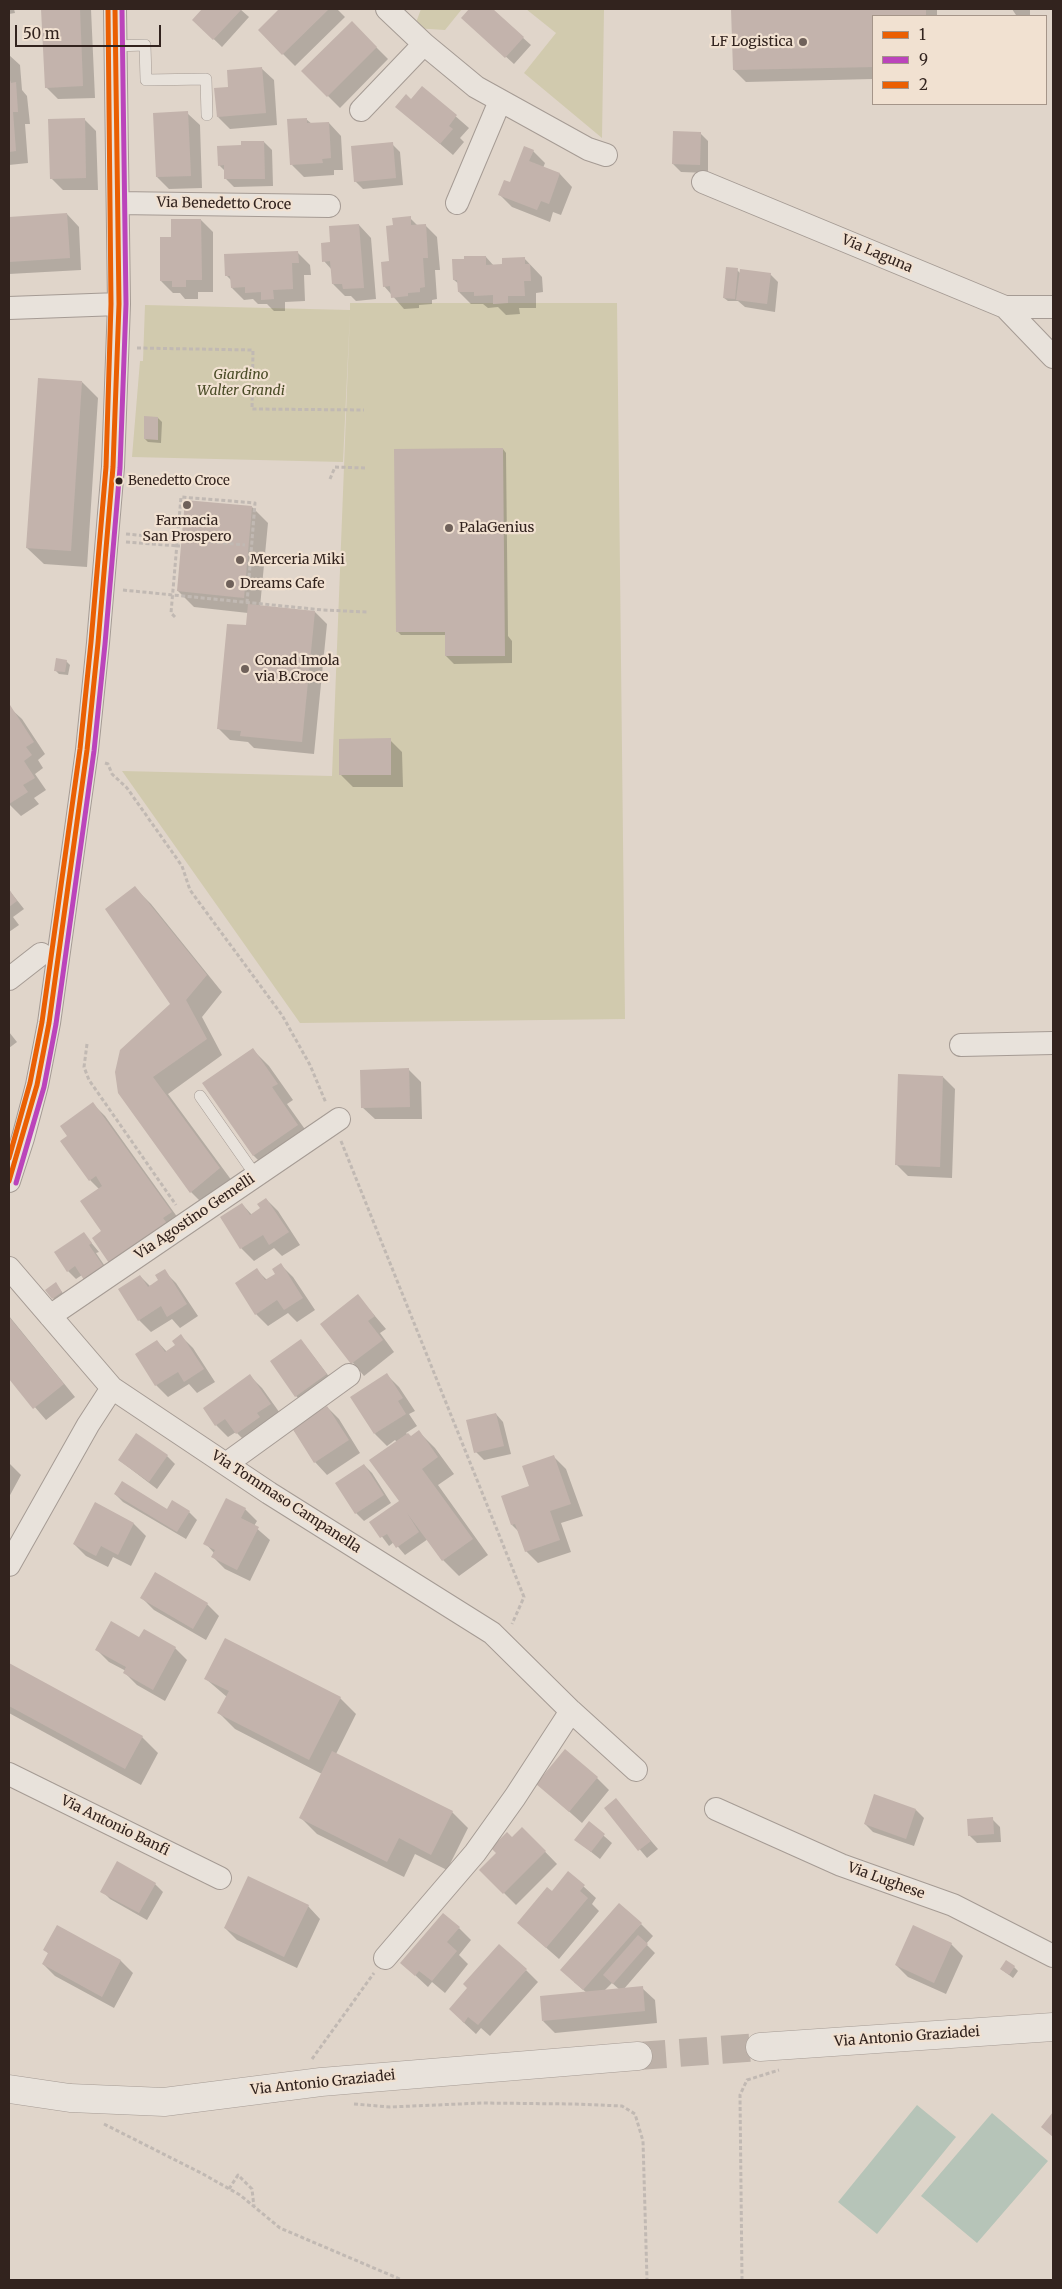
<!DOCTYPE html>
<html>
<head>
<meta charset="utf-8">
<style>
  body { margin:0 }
  #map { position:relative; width:1062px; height:2289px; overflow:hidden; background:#e0d5ca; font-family:Merriweather,serif }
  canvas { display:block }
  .frame { position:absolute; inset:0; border:10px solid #32231e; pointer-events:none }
  .legend { position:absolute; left:872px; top:15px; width:175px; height:90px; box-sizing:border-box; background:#f1e1d1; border:1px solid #a59589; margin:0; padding:6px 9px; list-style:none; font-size:15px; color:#32231e }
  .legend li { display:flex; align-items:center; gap:10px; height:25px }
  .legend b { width:25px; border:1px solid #a59589 }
  .scale { position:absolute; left:15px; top:25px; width:146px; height:22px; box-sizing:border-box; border:2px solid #32231e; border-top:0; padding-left:6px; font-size:15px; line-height:18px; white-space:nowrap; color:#32231e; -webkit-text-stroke:4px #f1e1d1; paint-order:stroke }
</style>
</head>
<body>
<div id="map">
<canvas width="1062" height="2289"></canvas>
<div class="frame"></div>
<ul class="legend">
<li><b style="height:6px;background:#ea5f03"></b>1</li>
<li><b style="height:6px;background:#b4b"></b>9</li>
<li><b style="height:6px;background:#ea5f03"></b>2</li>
</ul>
<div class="scale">50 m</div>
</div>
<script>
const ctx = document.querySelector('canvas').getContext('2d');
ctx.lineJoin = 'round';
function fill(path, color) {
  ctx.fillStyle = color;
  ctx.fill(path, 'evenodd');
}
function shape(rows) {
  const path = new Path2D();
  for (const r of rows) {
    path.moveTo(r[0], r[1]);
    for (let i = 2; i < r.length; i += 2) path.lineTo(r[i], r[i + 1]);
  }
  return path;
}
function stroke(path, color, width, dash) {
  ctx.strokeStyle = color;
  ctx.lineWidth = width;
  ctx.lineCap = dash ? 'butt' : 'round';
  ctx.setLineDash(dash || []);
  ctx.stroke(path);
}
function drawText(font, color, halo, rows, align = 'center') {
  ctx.font = font + ' Merriweather,serif';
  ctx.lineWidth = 4.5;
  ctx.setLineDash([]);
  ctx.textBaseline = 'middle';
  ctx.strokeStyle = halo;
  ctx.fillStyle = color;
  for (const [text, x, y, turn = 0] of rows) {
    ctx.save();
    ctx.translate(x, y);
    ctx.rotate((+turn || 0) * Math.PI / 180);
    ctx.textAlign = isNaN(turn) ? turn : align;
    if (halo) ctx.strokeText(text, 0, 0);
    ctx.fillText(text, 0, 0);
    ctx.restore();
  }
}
const green = shape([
  [421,9,462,9,445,30,414,28],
  [526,9,604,9,602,138,524,73,556,33],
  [350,303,617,303,625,1019,300,1023,122,771,332,776,350,312,343,462,132,457,140,361,143,361,145,305,350,310]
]);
const water = shape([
  [917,2105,956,2137,877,2234,838,2202],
  [992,2113,1048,2161,977,2243,921,2196]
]);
const shadow = shape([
  [9,9,14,9,15,13,9,14],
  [43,9,91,9,95,98,58,99,46,87],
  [204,9,240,9,249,17,222,47,194,20],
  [281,9,337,9,345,17,295,66,259,30],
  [471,9,491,9,531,45,514,64,463,18],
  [732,9,937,9,937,16,873,16,873,79,746,82,734,70],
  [1012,9,1030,9,1030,15,1016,15],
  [352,23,388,59,340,108,303,71],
  [9,55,20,65,22,90,27,96,30,124,25,124,28,163,9,165],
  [261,68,274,80,277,125,230,129,218,117,230,88],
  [422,87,469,128,460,138,464,142,453,155,397,107,411,100],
  [187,113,200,125,202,188,169,189,157,177],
  [84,119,96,131,98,190,63,190,51,178],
  [306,119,312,124,329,123,341,136,343,170,334,170,334,175,304,177,292,165],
  [700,133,708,141,708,173,681,172,673,164],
  [264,142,272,150,273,186,234,187,226,179,226,172,219,165],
  [392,144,400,152,403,185,363,189,355,181],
  [533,151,545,163,543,168,560,174,572,187,561,215,553,212,550,222,512,207,500,195,511,183],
  [67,214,79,227,81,270,9,274,9,218],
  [410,218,418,226,425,225,437,237,440,270,435,270,437,299,432,300,432,304,419,305,419,308,404,309,384,286,391,263,394,226],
  [201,220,213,232,213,292,198,292,198,299,185,299,180,293,173,293,161,281,172,238],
  [359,225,371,238,376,299,356,301,351,296,345,296,333,284,332,270,324,261,331,244],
  [298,253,310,265,311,275,304,275,305,301,285,302,285,311,274,311,267,304,258,304,253,299,244,300,232,288,232,281,226,275],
  [486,257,494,266,504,265,524,258,542,277,543,292,536,293,536,308,519,308,520,314,506,315,498,307,488,308,483,304,471,304,459,292,459,284,454,280],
  [737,270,740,273,770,274,778,282,775,312,745,307,738,301,728,301,724,298],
  [82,382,98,398,87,567,44,564,27,548],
  [158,418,162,422,161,443,148,442,145,439],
  [503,449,506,453,508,636,512,641,512,663,454,664,446,656,446,635,401,635,397,631],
  [252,507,268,523,260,607,315,612,327,624,314,754,254,748,248,742,230,740,218,728,247,627,248,613,194,607,178,591],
  [66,661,70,665,68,675,59,674,56,671],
  [9,707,22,719,45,754,38,760,43,768,35,774,46,790,34,798,39,804,21,816,9,804],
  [390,740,402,752,403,787,353,787,341,775],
  [135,888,151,904,222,992,202,1017,222,1055,168,1094,235,1185,207,1208,191,1192,116,1072,171,1004],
  [9,890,24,909,13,917,19,925,9,932],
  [9,1032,17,1042,9,1048],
  [253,1050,269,1066,293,1100,287,1104,314,1142,270,1172,254,1156,204,1083],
  [409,1070,421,1082,422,1119,375,1119,362,1107],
  [943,1077,955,1089,952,1178,908,1176,896,1164],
  [93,1104,105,1116,183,1225,102,1232,99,1189,90,1180],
  [266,1199,278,1211,300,1245,282,1256,274,1248,254,1261,241,1248,221,1218,242,1204,252,1215,262,1209],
  [84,1234,99,1252,96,1253,113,1278,82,1275,76,1279,68,1271],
  [281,1265,293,1277,315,1310,297,1322,288,1313,268,1326,256,1314,257,1270,267,1280,277,1274],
  [164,1271,176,1283,198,1316,180,1328,172,1319,151,1332,139,1320,140,1276,150,1286,160,1280],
  [56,1284,65,1296,56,1302,53,1298],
  [358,1296,386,1329,380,1333,394,1352,364,1376,321,1324],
  [9,1316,75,1397,46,1420,9,1377],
  [181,1336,193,1348,215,1382,197,1393,189,1384,168,1397,156,1385,157,1341,167,1352,177,1346],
  [301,1340,334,1383,304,1404,296,1396],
  [387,1375,399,1387,415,1411,409,1414,417,1426,406,1433,411,1438,419,1432,435,1448,454,1474,438,1485,488,1555,459,1576,443,1560,428,1539,405,1555,394,1542,389,1546,371,1522,403,1507,397,1442,395,1440,387,1446,375,1434],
  [250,1376,262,1388,282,1416,249,1445,236,1432,228,1437,216,1425],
  [327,1407,339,1419,360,1453,327,1475,315,1462,293,1429],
  [496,1414,503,1422,511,1454,484,1460,476,1452],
  [167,1456,175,1464,157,1489,119,1460],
  [554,1457,566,1469,583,1516,561,1523,571,1552,538,1563,526,1551,520,1533,512,1525,530,1487],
  [9,1463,21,1475,9,1497],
  [364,1465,372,1473,391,1503,364,1521,356,1513],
  [115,1494,167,1510,189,1512,197,1520,186,1539,123,1502],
  [95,1504,134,1524,146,1536,131,1566,113,1557,108,1567,86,1556,74,1544],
  [245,1509,257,1521,254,1526,270,1540,250,1581,225,1569,213,1557,214,1553,205,1543],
  [142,1598,207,1604,219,1616,206,1640,154,1610],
  [144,1631,175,1648,187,1660,165,1701,137,1685,125,1673,126,1671,109,1662,97,1650,140,1639],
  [9,1664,142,1737,158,1753,141,1785,9,1713],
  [206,1679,340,1698,356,1714,336,1754,452,1812,468,1828,447,1870,415,1854,404,1877,317,1834,301,1818,322,1774,235,1729,219,1713,227,1697],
  [597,1778,609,1790,582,1823,537,1783],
  [616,1800,658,1849,647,1858,605,1808],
  [916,1810,924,1818,914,1846,873,1832,865,1824],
  [992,1819,1000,1827,1001,1842,977,1843,969,1835],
  [589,1823,612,1843,600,1859,576,1840],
  [522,1828,557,1864,516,1905,481,1870],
  [569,1873,596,1898,592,1904,599,1911,559,1959,518,1923,552,1893],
  [155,1884,163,1892,147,1920,110,1899,102,1891],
  [308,1906,320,1919,297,1968,237,1940,225,1928],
  [641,1924,653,1936,646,1944,655,1953,623,1990,642,1988,655,2000,657,2023,555,2033,543,2021,587,1993,574,1982],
  [612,1983,620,1990,604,1991],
  [57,1927,121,1961,133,1973,114,2008,55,1976,43,1964,49,1954,45,1950],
  [459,1928,471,1940,459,1955,468,1964,445,1993,432,1982,428,1987,402,1963],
  [951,1944,963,1956,946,1994,908,1977,896,1965],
  [1014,1967,1018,1971,1013,1978,1001,1969],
  [526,1970,538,1982,490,2036,481,2028,476,2034,462,2021]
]);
const building = shape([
  [41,9,80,9,83,86,45,88],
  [202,9,242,9,213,40,192,20],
  [279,9,329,9,282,55,258,30],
  [469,9,493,9,524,37,505,58,461,18],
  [731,9,926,9,926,16,873,16,873,67,733,70],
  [352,21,377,47,327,97,301,71],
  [262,67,266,113,217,117,214,88,228,87,227,70],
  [9,77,11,83,16,82,18,112,13,112,16,151,9,152],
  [422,86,457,115,449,126,453,129,440,144,395,107,406,94,411,99],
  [188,111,191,176,156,177,153,113],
  [85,118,86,178,50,179,48,119],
  [307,118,307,123,329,122,331,158,322,159,323,163,290,165,287,119],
  [673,131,701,132,700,165,672,164],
  [241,141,264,141,265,179,224,179,224,165,218,166,217,146,241,145],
  [393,142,396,178,354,182,351,146],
  [524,146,534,150,529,161,560,173,549,204,541,201,537,210,498,195,504,180,510,182],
  [67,213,70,258,9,262,9,217],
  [411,216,411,225,426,224,428,258,423,258,425,287,420,288,420,292,408,293,408,296,391,298,390,286,383,287,381,262,389,261,386,226,393,225,392,218],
  [171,219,201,219,202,280,186,280,186,287,172,287,172,281,160,281,160,237,171,237],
  [359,224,364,288,343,289,342,284,332,284,330,261,322,262,321,243,330,242,329,226],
  [298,251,299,263,292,263,293,289,273,290,274,299,261,300,261,292,245,293,245,287,231,288,230,276,225,276,224,254],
  [464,256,486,256,486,265,502,264,502,258,525,257,525,264,530,264,531,281,524,281,525,296,508,296,508,303,493,304,493,295,474,296,474,292,458,292,457,280,453,280,452,259,464,259],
  [726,267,738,268,735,299,723,298],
  [740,269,771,273,767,304,736,300],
  [38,378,82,381,71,551,26,548],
  [144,416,158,417,158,440,144,439],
  [503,448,505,656,445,656,445,632,396,632,394,449],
  [185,500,252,506,244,598,177,591],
  [248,604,315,611,302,742,240,736,241,731,217,729,227,624,246,625],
  [56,658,67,660,65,672,54,671],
  [10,705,34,742,26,747,32,755,24,761,35,778,23,785,28,792,9,804],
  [391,738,391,775,339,775,339,739],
  [135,886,207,975,186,1000,207,1039,153,1077,220,1168,190,1193,118,1093,115,1072,120,1050,170,1004,105,909],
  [9,889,17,901,9,907],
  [253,1048,278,1084,272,1087,298,1125,253,1156,202,1083],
  [409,1068,410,1107,361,1108,360,1070],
  [898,1074,943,1076,940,1167,895,1165],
  [93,1102,172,1212,163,1218,169,1226,111,1266,92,1238,101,1231,80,1201,102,1186,96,1176,89,1181,60,1141,67,1136,60,1126],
  [266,1198,289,1232,269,1245,263,1235,240,1249,220,1217,242,1203,250,1215,260,1208,257,1204],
  [84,1232,92,1243,89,1245,106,1270,86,1283,75,1266,67,1272,54,1252],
  [281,1263,303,1298,284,1310,277,1300,255,1315,235,1283,257,1268,265,1280,275,1274,272,1269],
  [165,1269,187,1304,167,1317,161,1306,138,1321,118,1289,140,1275,148,1287,158,1280,155,1275],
  [56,1282,62,1292,52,1299,45,1290],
  [358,1294,375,1316,368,1321,383,1340,351,1364,320,1324],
  [9,1317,64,1384,33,1409,9,1379],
  [181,1334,204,1369,184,1382,178,1372,155,1386,135,1354,157,1340,165,1352,175,1345,172,1341],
  [301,1339,327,1374,295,1397,270,1361],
  [387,1373,403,1398,398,1401,406,1414,374,1434,350,1397],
  [250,1374,271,1404,257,1413,260,1417,236,1434,225,1419,215,1426,203,1408],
  [327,1406,349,1440,314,1463,292,1428],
  [496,1413,504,1446,474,1453,466,1420],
  [419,1430,438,1457,422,1469,473,1539,442,1561,407,1513,419,1532,396,1548,387,1534,380,1538,369,1522,399,1501,369,1460,408,1433,411,1436],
  [136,1433,168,1455,149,1482,118,1460],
  [554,1455,571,1504,550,1511,560,1540,525,1552,515,1524,511,1525,501,1496,529,1486,522,1466],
  [364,1464,384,1495,355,1514,335,1483],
  [122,1481,167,1509,172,1500,190,1511,177,1532,114,1494],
  [226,1498,246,1508,241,1518,259,1527,237,1570,211,1557,215,1550,203,1544],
  [95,1502,134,1523,118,1555,101,1546,96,1556,73,1544],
  [155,1572,208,1603,193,1629,140,1598],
  [111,1621,139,1637,144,1629,176,1647,153,1690,123,1673,126,1667,95,1650],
  [225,1638,341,1697,309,1760,217,1713,229,1691,204,1679],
  [9,1663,143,1736,125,1769,9,1706],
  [565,1749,598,1777,569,1812,536,1784],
  [332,1751,453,1811,431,1855,399,1838,387,1862,299,1818],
  [874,1794,916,1809,906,1839,864,1824],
  [616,1798,651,1841,638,1851,604,1808],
  [993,1817,994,1834,968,1836,967,1819],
  [589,1821,605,1834,591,1852,574,1840],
  [522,1827,546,1851,503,1894,479,1870,496,1853,491,1848,507,1832,512,1837],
  [117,1861,156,1883,139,1913,100,1892],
  [568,1871,585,1885,580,1891,588,1898,546,1948,517,1923,547,1887,552,1891],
  [248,1876,309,1905,284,1957,224,1928],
  [619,1903,642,1923,583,1990,560,1970],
  [443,1913,460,1927,447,1942,457,1951,432,1981,419,1971,415,1976,400,1963],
  [57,1925,121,1960,102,1997,42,1964,48,1953,43,1950],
  [913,1925,952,1943,934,1983,895,1965],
  [638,1935,648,1944,613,1984,603,1975],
  [499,1944,527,1969,478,2025,468,2017,464,2023,449,2009,467,1988,463,1984],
  [1006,1960,1015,1966,1009,1975,1000,1969],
  [643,1986,645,2011,542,2021,540,1996],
  [1053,2112,1053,2137,1041,2127]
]);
const tertiaryTunnel = shape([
  [638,2056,760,2047]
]);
const path = shape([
  [137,348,253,350,252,409,364,410],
  [330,479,335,467,365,468],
  [126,534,245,545],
  [126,542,180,546],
  [123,590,323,610,367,612],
  [175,617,171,613,181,497,255,503,247,603],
  [105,763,108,764,112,774,127,788,182,866,190,890,282,1015,310,1065,326,1103],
  [87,1044,84,1067,89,1080,176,1205],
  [341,1141,524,1597,512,1624],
  [312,2059,374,1973],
  [354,2104,390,2107,482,2103,574,2104,622,2106,635,2114,643,2141,647,2280],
  [104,2124,203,2174,240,2195,280,2228,402,2280],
  [229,2189,238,2175,252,2189,254,2207],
  [742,2280,740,2095,747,2080,779,2070]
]);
const service = shape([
  [115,46,145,45,146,80,206,79,207,115],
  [200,1096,256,1176]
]);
const minor = shape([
  [387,9,424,44,476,87,588,149,606,155],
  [361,110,424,44],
  [703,182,1005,307,1053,307],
  [118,203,329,206],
  [457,203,500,101],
  [1005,307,1053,357],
  [9,308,119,304],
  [9,979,41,954],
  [961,1045,1053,1043],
  [9,1181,23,1138,37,1085,49,1023,87,750,98,643,113,467,119,304,115,9],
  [9,1268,112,1388,269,1493,492,1633,571,1711,636,1770],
  [50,1316,339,1119],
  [226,1464,349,1375],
  [9,1565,88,1425,112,1388],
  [9,1774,220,1878],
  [716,1809,841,1865,953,1905,1053,1956],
  [385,1958,475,1853,515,1797,571,1711]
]);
const tertiary = shape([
  [760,2047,1053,2027],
  [9,2089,70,2098,164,2102,321,2082,638,2056]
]);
const bus1 = shape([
  [9,1181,37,1085,49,1023,87,750,98,643,113,467,119,304,115,9]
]);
const bus2 = shape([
  [16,1183,44,1087,56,1024,94,751,105,644,120,468,126,304,122,9]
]);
const bus3 = shape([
  [9,1158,30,1083,42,1022,80,749,91,642,106,467,111,304,108,9]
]);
const markers = [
  [803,42,5,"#6f615a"],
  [119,481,4.5,"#32231e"],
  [187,505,5,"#6f615a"],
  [449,528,5,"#6f615a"],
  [240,560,5,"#6f615a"],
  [230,584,5,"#6f615a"],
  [245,669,5,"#6f615a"]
];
const busNames = [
  ["Benedetto Croce",128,481]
];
const poiNames = [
  ["LF Logistica",793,42,"right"],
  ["Farmacia",187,521,"center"],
  ["San Prospero",187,537,"center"],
  ["PalaGenius",459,528],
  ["Merceria Miki",250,560],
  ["Dreams Cafe",240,584],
  ["Conad Imola",255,661],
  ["via B.Croce",255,677]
];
const streetNames = [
  ["Via Benedetto Croce",224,204,1],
  ["Via Laguna",877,254,23],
  ["Via Agostino Gemelli",195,1217,-34],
  ["Via Tommaso Campanella",286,1502,33],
  ["Via Antonio Banfi",115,1826,26],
  ["Via Lughese",886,1881,20],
  ["Via Antonio Graziadei",907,2037,-4],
  ["Via Antonio Graziadei",323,2083,-6]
];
const parkNames = [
  ["Giardino",241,375],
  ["Walter Grandi",241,391]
];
fill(green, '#d1caae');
fill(water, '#b6c4b8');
fill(shadow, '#0003');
fill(building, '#c3b3ac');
stroke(tertiaryTunnel, '#bdb1a8', 28, [28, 14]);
stroke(service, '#a59b94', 12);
stroke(minor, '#a59b94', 24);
stroke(tertiary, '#a59b94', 29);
stroke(path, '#c1b9b3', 3, [4, 2.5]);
stroke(service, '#e8e2db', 11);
stroke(minor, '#e8e2db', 22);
stroke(tertiary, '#e8e2db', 28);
stroke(bus1, '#ea5f03', 5);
stroke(bus2, '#b4b', 5);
stroke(bus3, '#ea5f03', 5);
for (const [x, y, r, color] of markers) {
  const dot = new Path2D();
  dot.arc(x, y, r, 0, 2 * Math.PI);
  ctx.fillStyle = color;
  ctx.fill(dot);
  stroke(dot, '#f1e1d1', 2);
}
drawText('13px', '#32231e', '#f1e1d1', busNames, 'left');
drawText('14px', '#32231e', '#f1e1d1', poiNames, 'left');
drawText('14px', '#32231e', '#f1e1d1', streetNames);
drawText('italic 14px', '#4a4c27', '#f1e1d1', parkNames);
</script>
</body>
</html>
